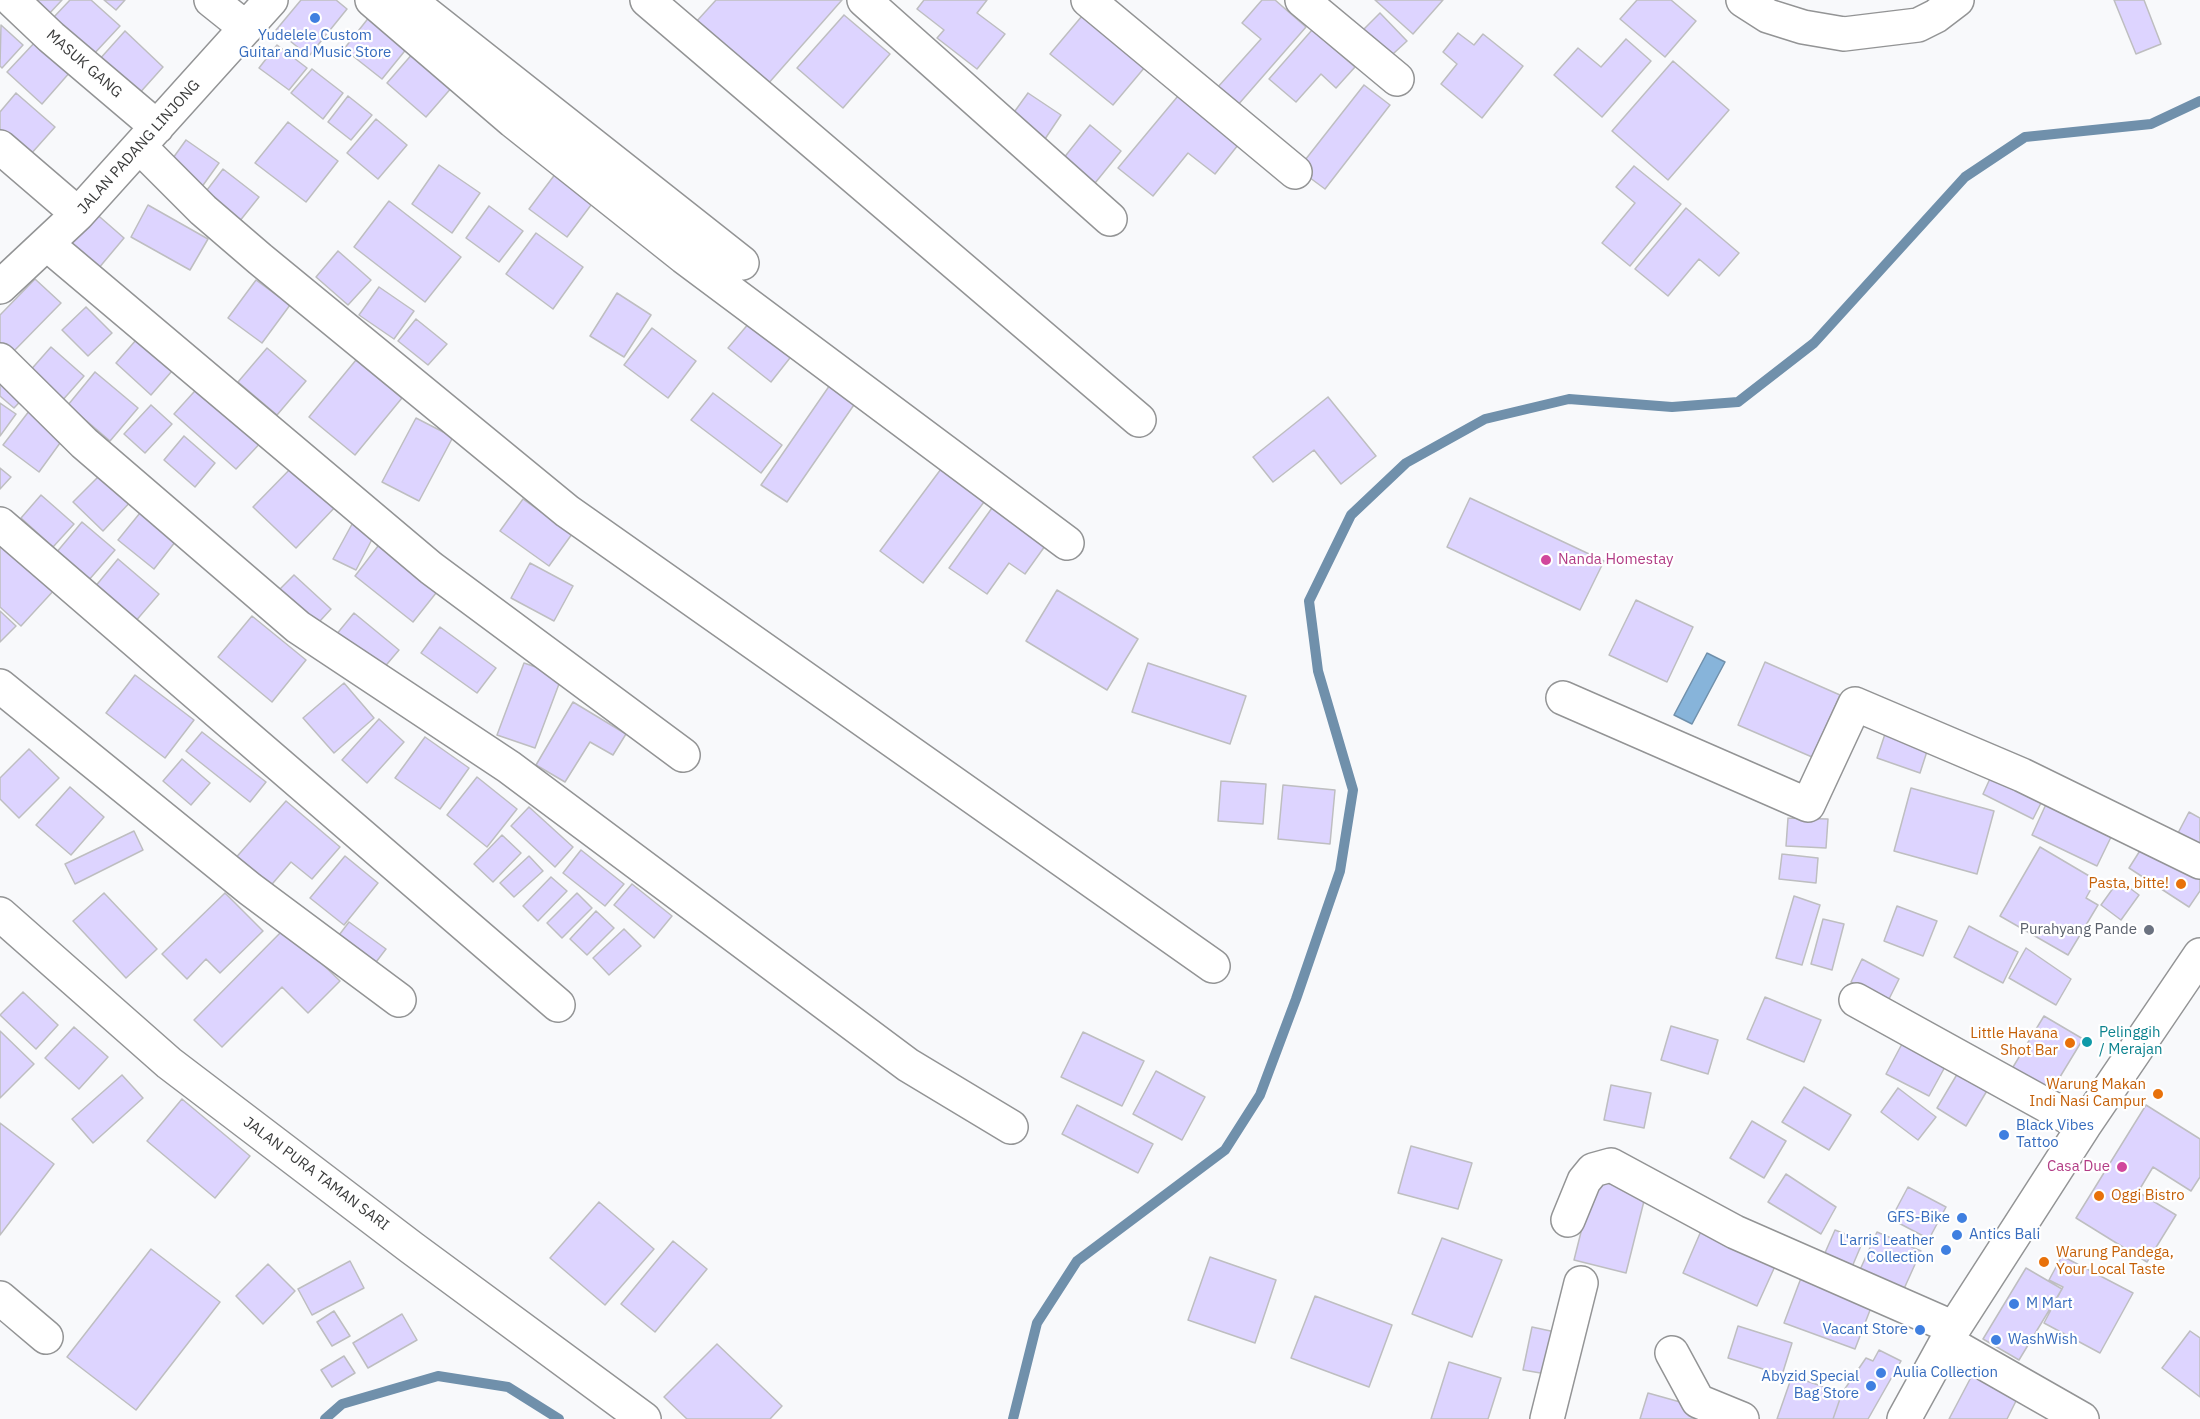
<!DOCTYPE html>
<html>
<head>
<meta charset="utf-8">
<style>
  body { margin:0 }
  canvas { display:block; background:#f8f9fb }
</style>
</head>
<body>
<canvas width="2200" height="1419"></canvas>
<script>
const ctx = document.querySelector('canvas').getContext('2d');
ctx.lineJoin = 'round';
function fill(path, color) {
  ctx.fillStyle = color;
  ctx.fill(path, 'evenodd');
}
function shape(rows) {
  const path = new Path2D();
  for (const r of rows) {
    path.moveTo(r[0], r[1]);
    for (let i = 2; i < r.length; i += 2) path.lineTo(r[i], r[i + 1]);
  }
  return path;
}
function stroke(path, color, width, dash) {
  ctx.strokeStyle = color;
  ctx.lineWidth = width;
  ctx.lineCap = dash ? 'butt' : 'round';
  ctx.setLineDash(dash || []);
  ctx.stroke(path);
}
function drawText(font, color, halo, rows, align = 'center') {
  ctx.font = font + ' "IBM Plex Sans",sans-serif';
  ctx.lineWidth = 4.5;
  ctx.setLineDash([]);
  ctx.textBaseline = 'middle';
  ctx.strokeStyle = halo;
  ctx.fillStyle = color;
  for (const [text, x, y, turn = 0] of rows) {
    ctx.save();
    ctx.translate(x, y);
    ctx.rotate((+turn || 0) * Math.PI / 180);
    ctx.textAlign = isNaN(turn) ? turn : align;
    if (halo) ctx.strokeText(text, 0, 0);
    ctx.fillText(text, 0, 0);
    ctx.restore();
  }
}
const water = shape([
  [1707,653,1725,662,1692,724,1674,715,1707,653]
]);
const stream = shape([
  [325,1419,342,1404,438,1376,508,1387,559,1419],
  [1013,1419,1037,1323,1077,1261,1225,1150,1260,1095,1296,999,1340,871,1353,790,1318,671,1309,601,1351,515,1406,463,1485,419,1569,399,1672,407,1738,402,1814,343,1965,177,2025,137,2151,124,2200,101]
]);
const building = shape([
  [30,0,62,0,47,16,30,0],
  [70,0,91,0,120,26,92,56,52,19,70,0],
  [104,0,125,0,116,10,104,0],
  [301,0,336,0,347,9,309,56,276,30,301,0],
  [716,0,842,0,767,85,696,22,716,0],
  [924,0,987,0,977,13,1005,34,977,69,937,38,944,30,917,9,924,0],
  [1262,0,1275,0,1306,27,1237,106,1217,88,1261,39,1242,23,1262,0],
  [1375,0,1443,0,1413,34,1375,0],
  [1637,0,1671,0,1696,21,1665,57,1620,19,1637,0],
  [2114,0,2144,0,2161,44,2136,54,2114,0],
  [1380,13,1407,41,1381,65,1355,38,1380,13],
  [844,15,890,54,843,108,797,68,844,15],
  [370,16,408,47,382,79,344,49,370,16],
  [1082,16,1145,67,1113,105,1050,54,1082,16],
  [1,25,23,45,2,68,0,66,1,25],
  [1312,30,1355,67,1336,88,1321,74,1296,102,1269,79,1312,30],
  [125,31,163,67,137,96,98,61,125,31],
  [1458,33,1474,45,1483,34,1523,66,1482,118,1441,84,1457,64,1443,52,1458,33],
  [1626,39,1651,61,1602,117,1554,75,1578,48,1601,67,1626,39],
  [37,40,71,71,42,104,7,72,37,40],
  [277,45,307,68,289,90,259,68,277,45],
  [414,52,453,86,426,117,387,83,414,52],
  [1673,61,1729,110,1668,180,1612,131,1673,61],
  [312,69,343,93,323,119,291,93,312,69],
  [1364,85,1390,105,1325,189,1298,169,1364,85],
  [16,93,55,127,30,155,0,129,0,112,16,93],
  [1028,93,1061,115,1041,145,1007,122,1028,93],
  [348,96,372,115,351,140,328,122,348,96],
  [1178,96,1238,145,1215,174,1188,153,1153,196,1118,168,1178,96],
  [376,119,407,145,378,179,347,153,376,119],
  [288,122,338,161,306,202,255,163,288,122],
  [1090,125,1121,151,1091,188,1059,164,1090,125],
  [186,140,219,163,201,188,168,165,186,140],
  [439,165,480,193,452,233,412,204,439,165],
  [562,165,600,193,567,237,529,209,562,165],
  [1634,166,1681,204,1630,266,1602,243,1635,203,1616,187,1634,166],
  [223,169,259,197,239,222,204,194,223,169],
  [389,201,461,257,425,302,354,247,389,201],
  [148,205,208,239,190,270,131,237,148,205],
  [489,206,523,231,499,262,466,238,489,206],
  [1686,208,1739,253,1719,276,1699,259,1668,296,1635,269,1686,208],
  [93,211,124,238,98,269,67,241,93,211],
  [536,233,583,267,553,309,506,274,536,233],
  [338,251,371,280,348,305,316,277,338,251],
  [35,279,61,303,11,354,0,343,0,315,35,279],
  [256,280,290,305,262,343,228,318,256,280],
  [379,287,414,311,394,339,359,315,379,287],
  [617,293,651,315,624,357,590,336,617,293],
  [86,307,112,333,88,356,62,330,86,307],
  [755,316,797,349,771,382,728,348,755,316],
  [416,319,447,344,428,365,398,341,416,319],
  [652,328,696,361,668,398,624,365,652,328],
  [136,340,172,371,151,395,116,363,136,340],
  [51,347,84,376,61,402,28,373,51,347],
  [267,348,306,381,277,415,238,382,267,348],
  [356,360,402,398,355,455,309,417,356,360],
  [0,366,29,392,14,408,0,396,0,366],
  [95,372,138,408,110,441,68,405,95,372],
  [203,382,265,438,236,469,174,414,203,382],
  [832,382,858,399,787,502,761,485,832,382],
  [713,393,782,445,761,473,691,420,713,393],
  [1328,397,1376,456,1341,484,1314,450,1273,482,1253,457,1328,397],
  [0,403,16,414,0,436,0,403],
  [151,405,172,424,145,453,124,434,151,405],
  [33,406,68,432,39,472,3,445,33,406],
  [416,418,453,437,419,501,382,482,416,418],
  [184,436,215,463,195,487,164,460,184,436],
  [297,462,339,503,296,548,253,507,297,462],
  [0,468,11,477,0,489,0,468],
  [106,469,135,497,103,531,73,502,106,469],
  [941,469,984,502,923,583,880,551,941,469],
  [41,495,74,524,53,547,21,518,41,495],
  [1470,498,1604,561,1580,610,1447,547,1470,498],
  [523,499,572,534,549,566,500,531,523,499],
  [144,508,179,537,154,569,118,540,144,508],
  [992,508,1045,546,1025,574,1009,563,987,594,949,568,992,508],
  [357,515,379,526,356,570,333,559,357,515],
  [82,522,115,550,88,581,56,553,82,522],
  [0,537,56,588,21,626,0,607,0,537],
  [385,537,444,583,413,622,355,576,385,537],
  [118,559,159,594,134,623,94,588,118,559],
  [530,563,573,586,554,621,511,598,530,563],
  [294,575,331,609,309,633,271,598,294,575],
  [1057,590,1138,639,1107,690,1026,641,1057,590],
  [1636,600,1693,627,1667,682,1609,655,1636,600],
  [0,611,16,626,0,642,0,611],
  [354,613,399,650,376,677,331,641,354,613],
  [252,616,306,660,272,702,218,657,252,616],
  [440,627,496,668,477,693,421,653,440,627],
  [1765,662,1840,695,1812,757,1738,725,1765,662],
  [524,663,562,676,535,748,497,735,524,663],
  [1148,663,1246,696,1230,744,1132,712,1148,663],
  [135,675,194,720,165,758,106,713,135,675],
  [344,683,374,718,334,753,303,718,344,683],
  [573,702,626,734,613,755,590,742,565,782,536,765,573,702],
  [379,719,404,742,367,783,342,760,379,719],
  [1887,728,1930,742,1920,773,1877,758,1887,728],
  [202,732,266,782,250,802,186,751,202,732],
  [425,737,469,768,440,809,395,778,425,737],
  [29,749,59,778,19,818,0,799,0,778,29,749],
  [182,759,210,783,191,805,163,781,182,759],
  [1993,772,2044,797,2033,819,1983,794,1993,772],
  [477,777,517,809,487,847,447,815,477,777],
  [1221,781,1266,784,1263,824,1218,821,1221,781],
  [1283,785,1335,790,1330,844,1278,839,1283,785],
  [70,787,104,817,71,855,36,825,70,787],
  [1911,788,1994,811,1977,874,1894,851,1911,788],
  [286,801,340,847,312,879,291,862,267,890,233,861,286,801],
  [2047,802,2113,833,2097,866,2032,835,2047,802],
  [529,807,573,847,555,867,511,826,529,807],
  [2189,812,2200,818,2200,847,2177,835,2189,812],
  [1788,818,1828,819,1826,848,1786,846,1788,818],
  [134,831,143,850,75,884,65,864,134,831],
  [502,835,521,853,493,882,474,864,502,835],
  [2148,838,2200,872,2200,891,2189,907,2129,868,2148,838],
  [2040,847,2096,880,2086,898,2098,905,2068,955,2000,916,2040,847],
  [581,850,624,884,605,906,563,873,581,850],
  [1782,854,1818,858,1816,883,1779,879,1782,854],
  [345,856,378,883,344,925,310,898,345,856],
  [529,856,543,871,514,897,500,883,529,856],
  [551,877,567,891,538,921,523,906,551,877],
  [2119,880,2139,895,2121,920,2101,905,2119,880],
  [632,884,672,916,654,938,614,905,632,884],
  [104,893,157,949,126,978,73,921,104,893],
  [225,893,263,931,220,973,206,959,187,979,162,954,225,893],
  [577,893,592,908,562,938,547,923,577,893],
  [1794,896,1820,905,1802,965,1776,958,1794,896],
  [1897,906,1937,921,1923,956,1884,941,1897,906],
  [596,911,614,928,587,955,570,939,596,911],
  [1823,919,1844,924,1832,970,1811,964,1823,919],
  [349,922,386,949,370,970,333,943,349,922],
  [1969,926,2018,952,2003,983,1954,957,1969,926],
  [285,928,340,981,308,1013,282,987,222,1047,194,1020,285,928],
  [624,929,641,946,609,975,593,958,624,929],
  [2026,948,2071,979,2056,1005,2009,978,2026,948],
  [1862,959,1899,979,1888,1001,1851,982,1862,959],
  [23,992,58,1025,36,1049,0,1015,23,992],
  [1765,997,1821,1020,1804,1062,1747,1039,1765,997],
  [2044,1016,2083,1039,2049,1095,2010,1072,2044,1016],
  [1671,1026,1718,1040,1708,1074,1661,1060,1671,1026],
  [74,1027,108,1057,79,1089,45,1058,74,1027],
  [0,1031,34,1064,0,1098,0,1031],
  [1083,1032,1144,1061,1122,1106,1061,1077,1083,1032],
  [1903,1042,1946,1065,1929,1096,1886,1074,1903,1042],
  [1962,1066,1991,1084,1966,1126,1937,1108,1962,1066],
  [1156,1071,1205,1097,1182,1140,1133,1114,1156,1071],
  [122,1075,143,1098,93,1143,72,1119,122,1075],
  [1611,1085,1651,1093,1644,1128,1604,1120,1611,1085],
  [1804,1087,1851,1115,1829,1150,1782,1122,1804,1087],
  [1898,1088,1936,1117,1918,1140,1881,1112,1898,1088],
  [182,1099,250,1156,215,1198,147,1141,182,1099],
  [1077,1105,1153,1144,1138,1173,1062,1134,1077,1105],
  [2146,1105,2200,1139,2200,1177,2191,1191,2153,1167,2138,1192,2176,1215,2147,1262,2076,1218,2146,1105],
  [1752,1121,1786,1141,1764,1178,1730,1158,1752,1121],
  [0,1123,54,1164,0,1235,0,1123],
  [1411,1146,1472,1163,1458,1209,1398,1193,1411,1146],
  [1786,1174,1836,1207,1821,1234,1768,1202,1786,1174],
  [1594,1180,1646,1193,1626,1273,1574,1260,1594,1180],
  [1908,1187,1946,1207,1929,1239,1891,1219,1908,1187],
  [599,1202,654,1249,605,1305,550,1258,599,1202],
  [1835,1230,1863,1241,1849,1274,1821,1262,1835,1230],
  [1701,1231,1776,1264,1757,1306,1683,1273,1701,1231],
  [1877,1232,1921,1251,1903,1291,1859,1272,1877,1232],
  [1442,1238,1502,1260,1472,1337,1412,1314,1442,1238],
  [673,1241,707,1269,655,1332,621,1304,673,1241],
  [151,1249,220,1302,136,1410,67,1357,151,1249],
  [2062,1256,2133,1293,2100,1353,2044,1323,2063,1287,2049,1280,2062,1256],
  [1210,1257,1276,1280,1255,1343,1188,1320,1210,1257],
  [350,1261,364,1288,312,1315,298,1289,350,1261],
  [268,1264,295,1291,263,1324,236,1296,268,1264],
  [2026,1268,2062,1289,2019,1360,1983,1339,2026,1268],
  [1801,1278,1872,1305,1855,1349,1784,1323,1801,1278],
  [1315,1296,1392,1325,1369,1387,1291,1358,1315,1296],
  [334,1311,350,1336,332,1346,317,1322,334,1311],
  [402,1314,417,1340,368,1368,353,1343,402,1314],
  [1738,1326,1792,1343,1782,1375,1728,1358,1738,1326],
  [1532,1327,1560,1333,1552,1375,1523,1370,1532,1327],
  [2190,1331,2200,1338,2200,1397,2162,1368,2190,1331],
  [717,1344,782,1406,770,1419,687,1419,664,1397,717,1344],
  [1879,1350,1901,1361,1868,1419,1833,1419,1842,1393,1866,1358,1873,1361,1879,1350],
  [344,1356,355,1373,332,1387,321,1370,344,1356],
  [1449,1362,1501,1378,1488,1419,1431,1419,1449,1362],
  [1978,1364,2023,1387,2007,1419,1949,1419,1978,1364],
  [1792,1376,1842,1393,1833,1419,1777,1419,1792,1376],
  [1648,1393,1698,1407,1694,1419,1640,1419,1648,1393]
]);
const minor = shape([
  [12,0,51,37,157,127],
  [211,0,246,28],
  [372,0,513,121,684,257,1067,543],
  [409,0,742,263],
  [647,0,1139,420],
  [864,0,1110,219],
  [1088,0,1295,172],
  [1302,0,1397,79],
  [1743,0,1768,16,1803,27,1844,34,1918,25,1936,16,1957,0],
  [0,147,78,214],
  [140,147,203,210,260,259,567,511,1213,966],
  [48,245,431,568,683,755],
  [0,287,78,214,271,0],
  [0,360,84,443,298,627,509,767,908,1065,1011,1127],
  [0,524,558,1005],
  [0,686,250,889,399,1000],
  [1563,698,1808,805,1855,704,2022,775,2200,862],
  [0,914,169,1063,412,1248,644,1419],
  [1856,1000,2084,1126],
  [1568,1220,1584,1181,1593,1170,1611,1165,1735,1232,1954,1328],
  [0,1298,46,1337],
  [1947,1342,2082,1419],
  [1672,1353,1698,1401,1742,1419],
  [1547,1419,1581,1283],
  [1904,1419,1954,1328,2084,1126,2200,955]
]);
const markers = [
  [315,18,6,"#3f7fe0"],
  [1546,560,6,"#d1479c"],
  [2181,884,6,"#e8710a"],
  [2149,930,6,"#6b7280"],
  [2087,1042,6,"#0f9aa8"],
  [2070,1043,6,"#e8710a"],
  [2158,1094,6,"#e8710a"],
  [2004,1135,6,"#3f7fe0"],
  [2122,1167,6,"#d1479c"],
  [2099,1196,6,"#e8710a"],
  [1962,1218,6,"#3f7fe0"],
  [1957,1235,6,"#3f7fe0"],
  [1946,1250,6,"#3f7fe0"],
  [2044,1262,6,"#e8710a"],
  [2014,1304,6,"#3f7fe0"],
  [1920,1330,6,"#3f7fe0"],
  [1996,1340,6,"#3f7fe0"],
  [1881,1373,6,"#3f7fe0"],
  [1871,1386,6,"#3f7fe0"]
];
const shopNames = [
  ["Yudelele Custom",315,36,"center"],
  ["Guitar and Music Store",315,53,"center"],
  ["Black Vibes",2016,1126],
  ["Tattoo",2016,1143],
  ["GFS-Bike",1950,1218,"right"],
  ["Antics Bali",1969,1235],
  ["L'arris Leather",1934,1241,"right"],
  ["Collection",1934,1258,"right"],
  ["M Mart",2026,1304],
  ["Vacant Store",1908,1330,"right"],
  ["WashWish",2008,1340],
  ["Aulia Collection",1893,1373],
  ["Abyzid Special",1859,1377,"right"],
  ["Bag Store",1859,1394,"right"]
];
const streetNames = [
  ["MASUK GANG",84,64,41],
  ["JALAN PADANG LINJONG",139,147,-48],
  ["JALAN PURA TAMAN SARI",316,1174,37]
];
const hotelNames = [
  ["Nanda Homestay",1558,560],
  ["Casa Due",2110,1167,"right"]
];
const foodNames = [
  ["Pasta, bitte!",2169,884],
  ["Little Havana",2058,1034],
  ["Shot Bar",2058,1051],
  ["Warung Makan",2146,1085],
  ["Indi Nasi Campur",2146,1102],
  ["Oggi Bistro",2111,1196,"left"],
  ["Warung Pandega,",2056,1253,"left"],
  ["Your Local Taste",2056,1270,"left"]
];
const worshipNames = [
  ["Purahyang Pande",2137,930]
];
const cultureNames = [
  ["Pelinggih",2099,1033],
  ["/ Merajan",2099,1050]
];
fill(water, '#87b4da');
stroke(water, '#7090ab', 1.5);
stroke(stream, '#7090ab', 10);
fill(building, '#ddd4ff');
stroke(building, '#bebec0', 1.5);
stroke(minor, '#939495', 36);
stroke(minor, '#fff', 33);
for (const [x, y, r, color] of markers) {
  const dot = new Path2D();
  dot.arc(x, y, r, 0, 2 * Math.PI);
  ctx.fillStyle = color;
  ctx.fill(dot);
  stroke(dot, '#fff', 2);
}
drawText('15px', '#366cbe', '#fff', shopNames, 'left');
drawText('15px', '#3b3c3c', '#fff', streetNames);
drawText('15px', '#b23c85', '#fff', hotelNames, 'left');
drawText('15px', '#c56008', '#fff', foodNames, 'right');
drawText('15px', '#5b616d', '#fff', worshipNames, 'right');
drawText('15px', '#0d838f', '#fff', cultureNames, 'left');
</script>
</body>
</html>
